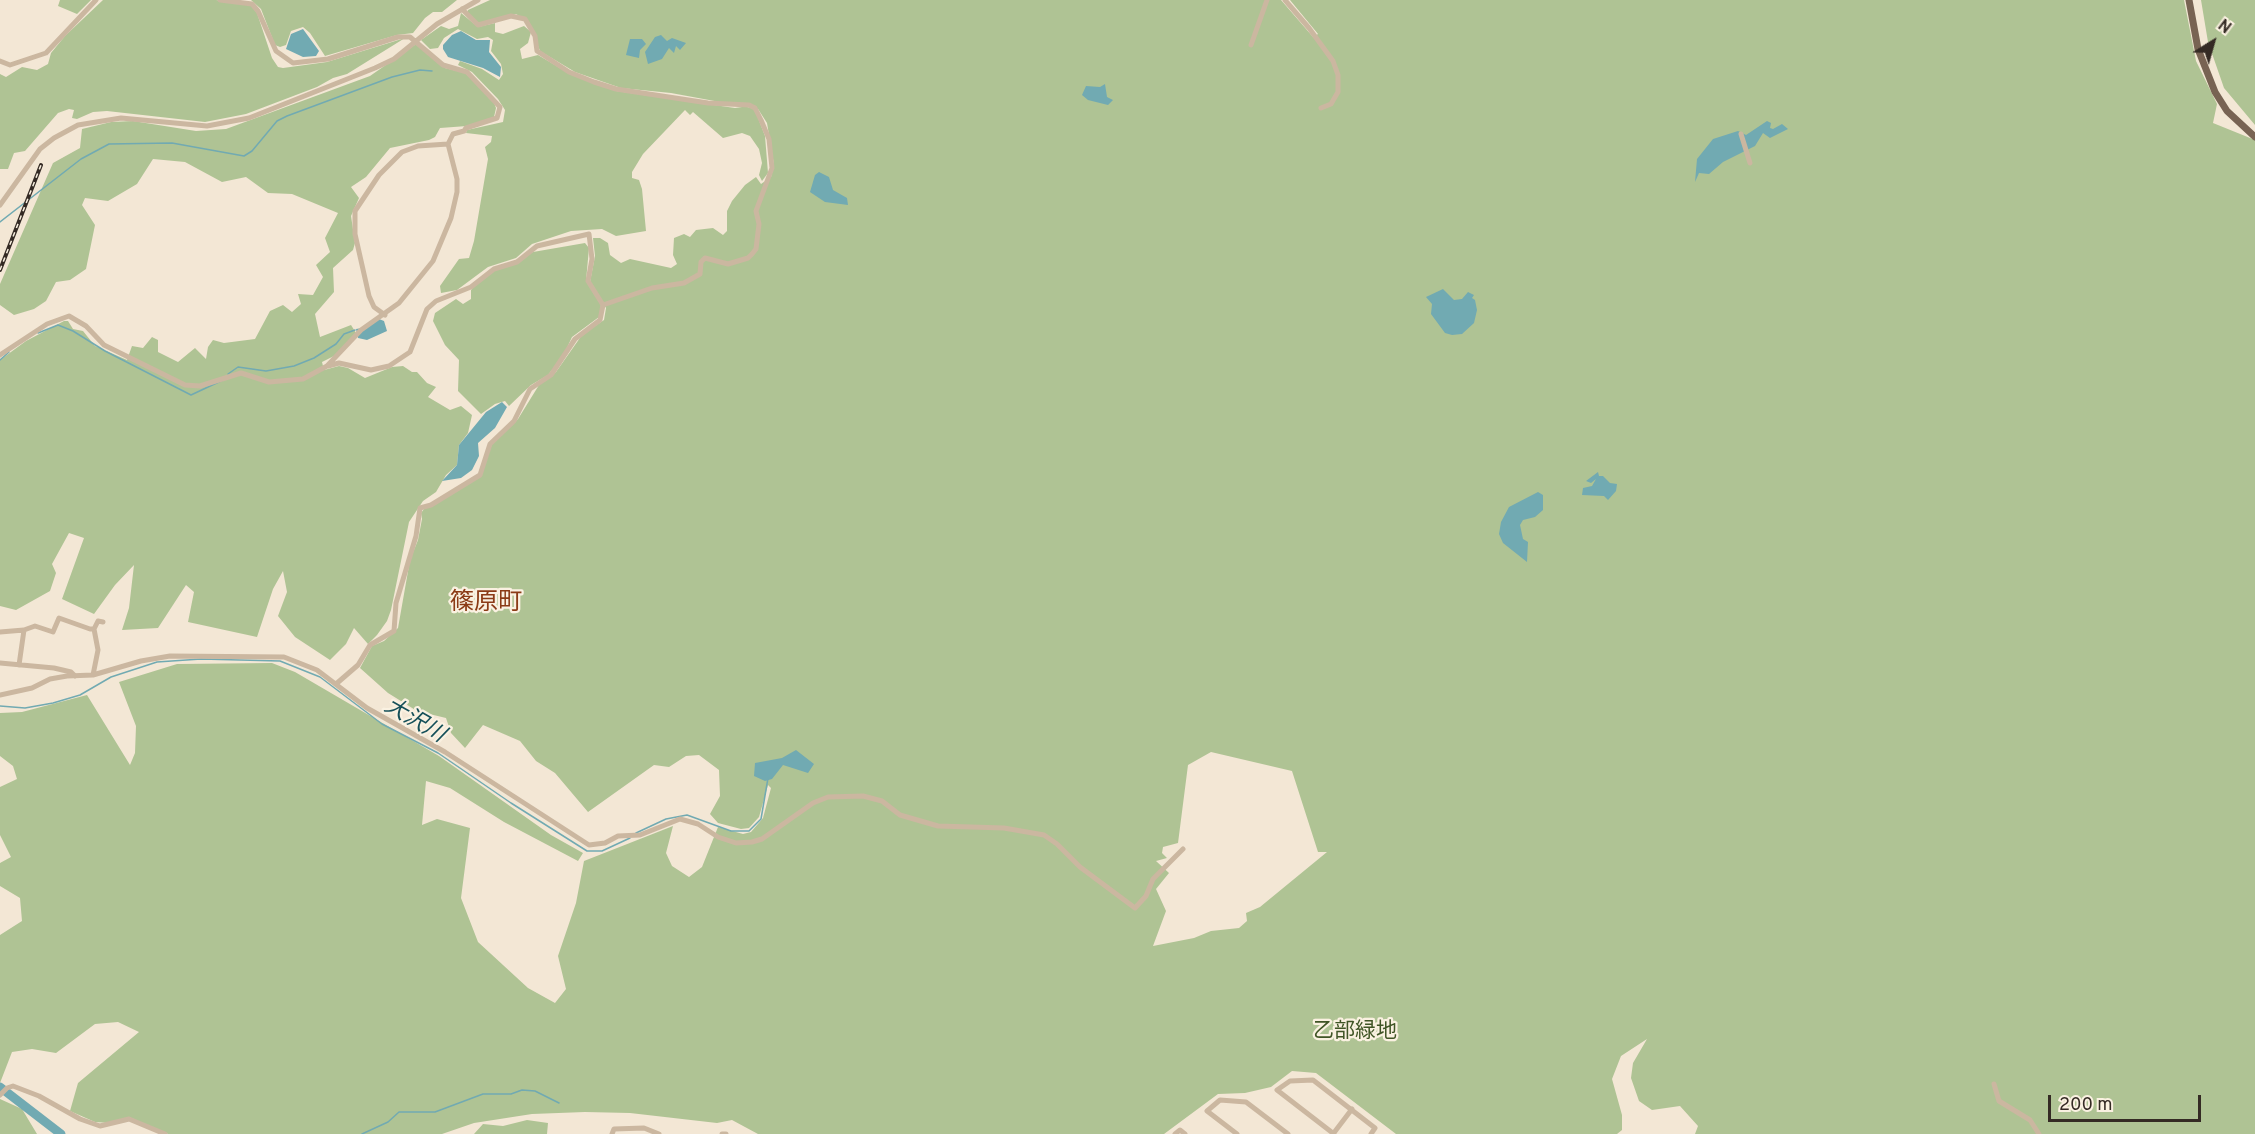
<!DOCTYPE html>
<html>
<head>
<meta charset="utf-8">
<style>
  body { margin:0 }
  #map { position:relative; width:2255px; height:1134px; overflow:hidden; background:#f3e7d5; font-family:Overpass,sans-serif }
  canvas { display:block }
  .north { position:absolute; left:2183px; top:12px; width:60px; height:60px; -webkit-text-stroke:4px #faf1e1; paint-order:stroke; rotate:37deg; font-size:16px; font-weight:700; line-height:24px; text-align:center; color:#342a24 }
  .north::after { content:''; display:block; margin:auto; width:21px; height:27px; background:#342a24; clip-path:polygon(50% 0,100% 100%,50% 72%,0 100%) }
  .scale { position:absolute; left:2048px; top:1095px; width:153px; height:27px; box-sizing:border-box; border:3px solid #342a24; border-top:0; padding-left:8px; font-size:18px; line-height:21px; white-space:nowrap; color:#342a24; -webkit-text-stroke:4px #faf1e1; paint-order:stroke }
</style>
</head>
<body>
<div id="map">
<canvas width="2255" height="1134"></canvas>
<div class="north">N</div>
<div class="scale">200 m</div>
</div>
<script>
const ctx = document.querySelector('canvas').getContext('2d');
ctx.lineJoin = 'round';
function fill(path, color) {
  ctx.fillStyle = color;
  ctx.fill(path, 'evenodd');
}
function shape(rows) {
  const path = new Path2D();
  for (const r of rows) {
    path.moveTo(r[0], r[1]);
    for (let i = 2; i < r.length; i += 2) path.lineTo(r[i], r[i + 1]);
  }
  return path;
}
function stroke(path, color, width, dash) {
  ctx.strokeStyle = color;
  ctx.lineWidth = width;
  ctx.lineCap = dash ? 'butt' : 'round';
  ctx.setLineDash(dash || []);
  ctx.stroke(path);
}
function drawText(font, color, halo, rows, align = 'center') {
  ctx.font = font + ' Overpass,"Noto Sans JP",sans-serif';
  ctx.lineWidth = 4.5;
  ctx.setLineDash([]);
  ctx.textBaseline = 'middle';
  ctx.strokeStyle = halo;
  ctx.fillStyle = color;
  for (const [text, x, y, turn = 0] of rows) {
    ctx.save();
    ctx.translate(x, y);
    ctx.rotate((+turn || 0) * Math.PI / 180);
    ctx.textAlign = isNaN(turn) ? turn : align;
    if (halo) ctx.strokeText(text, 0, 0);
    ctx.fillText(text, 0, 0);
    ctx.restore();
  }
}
const green = shape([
  [60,0,91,0,77,14,58,6],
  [103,0,216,0,250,4,257,13,272,58,278,67,283,68,327,62,405,38,347,74,333,78,317,87,246,114,205,122,107,111,93,112,77,119,72,118,74,110,69,109,58,113,25,151,14,153,8,169,0,169,0,74,6,77,22,67,37,70,48,64,51,53,65,36],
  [251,0,457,0,442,12,433,12,425,18,413,33,397,35,325,56,310,33,303,27,291,31,286,45,280,47,275,45,261,9],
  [490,0,1281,0,1313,37,1318,34,1290,0,2184,0,2196,61,2217,104,2213,123,2255,140,2255,1134,1695,1134,1698,1126,1680,1106,1652,1110,1639,1101,1631,1078,1633,1063,1647,1039,1621,1056,1612,1079,1622,1115,1622,1130,1617,1134,1396,1134,1316,1073,1292,1071,1271,1087,1245,1093,1218,1094,1164,1134,758,1134,732,1120,717,1123,630,1113,585,1112,532,1114,474,1123,442,1134,168,1134,129,1117,110,1123,95,1122,70,1111,78,1083,139,1032,118,1022,95,1024,56,1053,32,1049,12,1052,0,1083,0,935,22,921,20,898,0,886,0,863,11,857,0,835,0,787,17,779,13,766,0,756,0,713,22,712,87,695,130,765,135,753,136,726,119,682,177,664,272,663,295,672,439,756,551,835,583,853,578,861,504,822,450,788,426,781,422,825,437,819,470,828,461,898,478,942,528,988,555,1003,566,989,558,956,576,903,584,861,673,826,666,853,672,866,689,877,702,867,718,827,743,834,751,832,763,818,771,788,768,785,759,817,749,828,741,829,718,823,710,814,720,796,719,770,699,755,686,756,669,767,654,765,588,812,555,773,536,761,520,741,483,725,465,748,451,733,446,718,417,711,388,693,360,668,372,646,384,641,398,628,410,560,418,540,422,519,421,513,424,509,481,476,492,444,518,419,539,385,556,372,582,335,604,320,606,308,590,282,595,256,593,238,600,238,608,243,610,255,621,263,630,259,671,268,677,264,673,255,674,238,684,234,690,237,696,230,713,228,723,235,727,231,727,211,732,201,745,185,756,177,761,184,771,177,774,165,767,123,758,109,671,93,621,88,575,72,540,51,529,22,516,14,479,24,467,13,468,10],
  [1211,752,1292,771,1318,852,1327,852,1260,907,1246,913,1247,921,1239,928,1211,931,1194,938,1153,946,1166,911,1156,889,1169,873,1156,861,1167,858,1162,853,1163,847,1178,843,1188,765],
  [2201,0,2255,0,2255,125,2224,88,2208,42],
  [461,13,478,27,495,23,495,32,503,34,524,26,531,32,528,43,520,49,522,59,538,55,565,71,616,91,735,108,749,106,755,110,765,136,768,173,762,181,759,175,762,163,759,149,750,136,742,133,723,138,693,112,690,115,685,110,643,154,632,172,632,178,639,180,642,189,646,231,616,236,602,229,571,231,532,244,516,258,488,267,457,290,441,293,440,286,459,259,469,258,474,241,488,159,485,147,491,142,492,136,466,133,467,130,503,122,505,110,498,99,472,72,458,65,460,61,482,69,499,80,503,74,501,64,491,51,493,40,488,37,477,39,458,29,444,38,438,48,430,49,421,40,441,26,449,29,458,26],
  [416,44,445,68,465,73,493,100,496,108,494,117,467,126,440,128,435,137,429,140,390,148,366,177,351,187,359,198,351,216,355,243,353,250,333,268,334,292,315,314,320,337,351,325,356,333,334,356,322,362,324,370,339,366,348,368,365,378,392,367,403,366,412,372,417,372,427,383,436,387,428,397,450,410,461,406,472,415,468,433,459,445,457,465,446,475,436,492,423,501,409,522,391,610,387,621,377,635,368,644,354,628,346,644,330,660,295,637,278,616,287,592,283,571,273,589,257,637,188,622,194,592,186,585,158,628,122,630,129,608,134,565,115,585,94,614,62,599,84,538,69,533,52,564,56,573,50,591,16,610,0,606,0,360,26,341,64,321,68,321,73,329,83,331,95,346,127,360,132,346,143,348,152,337,158,340,158,352,178,362,195,348,206,359,208,347,213,340,224,343,255,339,270,311,283,305,292,312,301,304,298,294,313,295,323,277,316,265,330,252,325,238,338,213,292,194,268,193,246,177,222,182,185,162,153,159,137,184,108,201,85,198,82,205,95,225,86,269,70,280,56,282,46,301,34,309,14,315,0,305,0,284,53,163,80,148,82,129,111,122,133,121,196,131,226,129,370,76],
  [585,243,589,248,586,281,601,305,599,317,572,337,563,356,548,375,531,385,509,406,505,401,495,404,481,414,458,391,459,360,445,345,433,321,435,313,456,299,463,304,471,299,471,290,487,274,533,252],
  [0,1099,22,1109,37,1134,0,1134],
  [527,1120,548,1123,547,1134,474,1134,483,1124,503,1126]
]);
const water = shape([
  [303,29,319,51,316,56,303,57,286,49,291,34],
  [461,31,476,40,490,40,489,52,501,67,500,77,483,68,448,57,443,49,443,45,452,35],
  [661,35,667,41,672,38,686,43,680,50,676,46,674,53,669,48,662,59,648,64,645,52,655,37],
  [630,39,642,39,646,44,640,50,639,58,626,55],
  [1105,84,1107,97,1113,100,1108,105,1088,100,1082,95,1086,86,1100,87],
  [1767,121,1771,123,1770,128,1773,129,1782,124,1788,129,1770,138,1763,133,1755,146,1723,162,1709,174,1699,173,1695,182,1697,159,1713,139,1738,131,1746,135],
  [819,172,829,177,833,190,847,198,848,205,825,202,810,192,815,175],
  [1443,289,1454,300,1462,299,1468,292,1474,295,1472,298,1475,300,1477,310,1474,323,1462,334,1452,335,1445,333,1431,314,1432,304,1426,297],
  [379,319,384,321,387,331,367,340,358,338,356,329,368,327],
  [502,402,507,407,495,428,478,443,479,456,472,470,461,478,442,481,457,465,459,445,486,412],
  [1598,472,1599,476,1603,476,1610,483,1617,484,1616,491,1608,500,1604,496,1582,495,1583,488,1592,486,1596,479,1591,483,1586,481],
  [1538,492,1543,495,1543,510,1535,517,1523,520,1520,525,1523,539,1528,542,1527,562,1503,543,1499,534,1501,522,1509,507],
  [796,750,814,764,808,773,783,765,772,779,765,781,754,776,755,763,782,758]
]);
const stream = shape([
  [0,222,81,159,109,144,172,143,244,156,252,151,277,121,287,116,392,77,420,70,432,71],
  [38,333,58,325,73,331,105,351,191,395,223,380],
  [0,360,9,352],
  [228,374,238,367,266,371,294,366,314,358,336,344,344,334,355,330],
  [0,706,25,708,53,703,80,695,111,677,157,662,201,659,280,661,320,677,382,724,438,753,511,803,587,851,602,851,630,838],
  [636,833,666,819,687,815,731,831,749,831,761,819,768,778],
  [362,1134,388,1122,399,1112,435,1112,483,1094,511,1094,522,1090,535,1091,559,1103]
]);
const river = shape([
  [0,1087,61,1134]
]);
const minor = shape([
  [1285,0,1309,28,1333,61,1338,75,1338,92,1331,104,1321,108],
  [462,9,478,25,511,16,525,19,535,36,537,51,569,72,594,82,616,89,708,103,749,105,755,108,761,120,769,139,772,168,756,211,759,224,756,249,752,254,748,258,728,264,705,258,701,262,700,274,684,283,652,288,603,305],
  [1251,45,1267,0],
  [0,61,10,65,46,53,96,0],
  [1741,134,1750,163],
  [0,205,40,149,54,138,78,125,121,118,207,126,249,118,375,68,394,59,437,24,478,0],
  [385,315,374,307,369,296,355,234,355,211,379,175,402,152,418,146,448,144],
  [0,355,47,324,69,316,86,326,104,345,185,385,200,386,241,373,269,382,303,379,327,366,361,330,399,303,433,261,451,218,457,192,457,179,448,144,453,134,464,131,466,128,497,118,500,107,467,72,443,65,410,37,398,37,328,59,293,63,276,51,258,11,252,4,220,0],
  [328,366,339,363,371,370,389,366,410,352,427,309,436,301,471,287,494,269,517,262,537,246,589,234,592,259,588,281,603,305,600,320,575,339,551,375,530,389,514,421,490,444,480,475,431,505,420,508,416,536,396,603,394,631,370,645,358,665,336,684],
  [24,630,35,626,53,632,59,618,90,629,94,629,98,621,103,622],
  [0,632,24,630,19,665],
  [0,663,54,668,71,672,75,676],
  [93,675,98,650,94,629],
  [0,695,32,688,50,679,67,676,93,675,141,661,170,656,284,657,317,670,367,708,445,752,589,845,605,843,618,836,640,835,680,819,698,824,718,837,736,843,752,842,762,839,813,803,828,797,863,796,882,801,900,815,938,826,1004,828,1044,835,1057,844,1080,867,1135,908,1146,896,1153,879,1183,849],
  [1994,1084,1999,1101,2030,1120,2039,1134],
  [0,1095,7,1088,13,1086,39,1096,80,1119,100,1126,129,1119,165,1134],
  [612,1134,614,1129,644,1128,659,1134],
  [722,1134,726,1134],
  [1175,1134,1180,1130,1185,1134],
  [1237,1134,1207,1111,1220,1100,1246,1102,1288,1134],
  [1333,1134,1352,1109],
  [1334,1134,1277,1090,1290,1081,1313,1080,1375,1128,1371,1134]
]);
const major = shape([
  [2189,0,2198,49,2215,92,2227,111,2255,137]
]);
const rail = shape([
  [0,270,41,165]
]);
const parkNames = [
  ["乙部緑地",1355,1033]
];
const waterNames = [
  ["大沢川",414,722,30]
];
const quarterNames = [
  ["篠原町",486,604]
];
fill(green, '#afc394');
fill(water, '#71aab2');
stroke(stream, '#71aab2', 1.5);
stroke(river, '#71aab2', 9);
stroke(minor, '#cbb7a0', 5);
stroke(major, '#786353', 7);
stroke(rail, '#342a24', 4);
stroke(rail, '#faf1e1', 1.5, [4.5]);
drawText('21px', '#405526', '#faf1e1', parkNames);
drawText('italic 22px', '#165059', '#faf1e1', waterNames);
drawText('24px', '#8b3b16', '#faf1e1', quarterNames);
</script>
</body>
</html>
